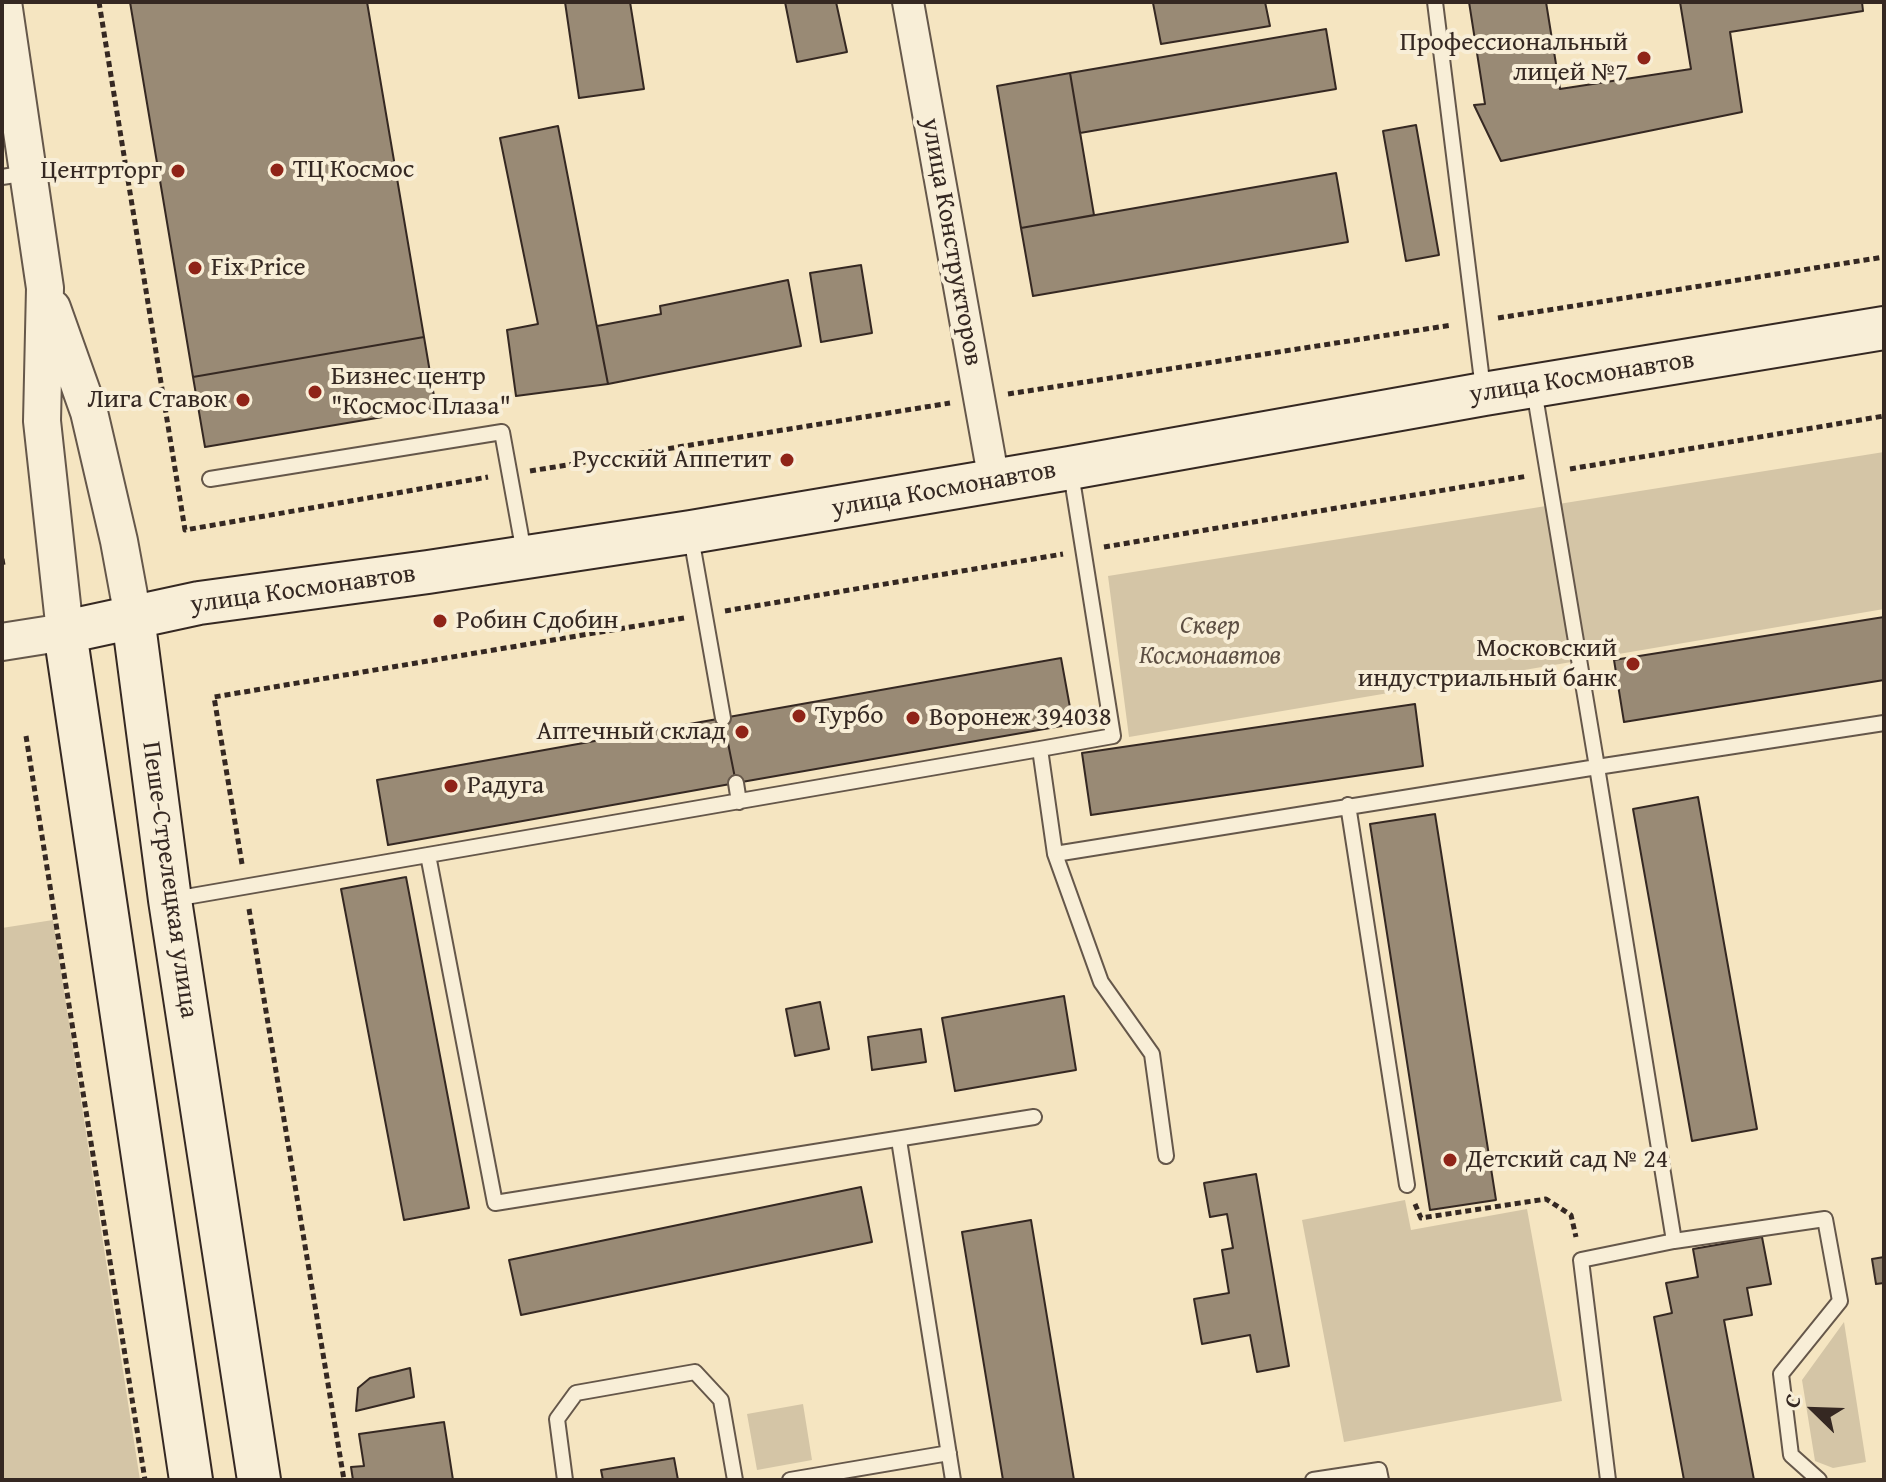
<!DOCTYPE html>
<html>
<head>
<meta charset="utf-8">
<style>
  body { margin:0 }
  #map { position:relative; width:1886px; height:1482px; overflow:hidden; background:#f5e5c1; font-family:"Gentium Book Plus",serif }
  canvas { display:block }
  .frame { position:absolute; inset:0; border:4px solid #352822; pointer-events:none }
  .north { position:absolute; left:1774px; top:1370px; width:80px; height:80px; -webkit-text-stroke:6px #f8eed7; paint-order:stroke; rotate:293deg; font-size:22px; font-weight:700; line-height:32px; text-align:center; color:#352822 }
  .north::after { content:''; display:block; margin:auto; width:28px; height:36px; background:#352822; clip-path:polygon(50% 0,100% 100%,50% 72%,0 100%) }
</style>
</head>
<body>
<div id="map">
<canvas width="1886" height="1482"></canvas>
<div class="frame"></div>
<div class="north">С</div>
</div>
<script>
const ctx = document.querySelector('canvas').getContext('2d');
ctx.lineJoin = 'round';
function fill(path, color) {
  ctx.fillStyle = color;
  ctx.fill(path, 'evenodd');
}
function shape(rows) {
  const path = new Path2D();
  for (const r of rows) {
    path.moveTo(r[0], r[1]);
    for (let i = 2; i < r.length; i += 2) path.lineTo(r[i], r[i + 1]);
  }
  return path;
}
function stroke(path, color, width, dash) {
  ctx.strokeStyle = color;
  ctx.lineWidth = width;
  ctx.lineCap = dash ? 'butt' : 'round';
  ctx.setLineDash(dash || []);
  ctx.stroke(path);
}
function drawText(font, color, halo, rows, align = 'center') {
  ctx.font = font + ' "Gentium Book Plus",serif';
  ctx.lineWidth = 8;
  ctx.setLineDash([]);
  ctx.textBaseline = 'middle';
  ctx.strokeStyle = halo;
  ctx.fillStyle = color;
  for (const [text, x, y, turn = 0] of rows) {
    ctx.save();
    ctx.translate(x, y);
    ctx.rotate((+turn || 0) * Math.PI / 180);
    ctx.textAlign = isNaN(turn) ? turn : align;
    if (halo) ctx.strokeText(text, 0, 0);
    ctx.fillText(text, 0, 0);
    ctx.restore();
  }
}
const green = shape([
  [1884,452,1884,609,1129,737,1108,576],
  [53,920,140,1480,2,1480,2,928],
  [1405,1200,1411,1230,1527,1209,1562,1401,1344,1442,1302,1220],
  [1844,1322,1866,1462,1833,1468,1815,1461,1802,1380],
  [803,1404,812,1460,757,1470,747,1414]
]);
const building = shape([
  [130,2,367,2,424,337,193,377,130,2],
  [565,2,630,2,644,89,579,98,565,2],
  [785,2,836,2,847,52,797,62,785,2],
  [1265,2,1270,26,1161,44,1153,3,1265,2],
  [1469,2,1546,2,1560,89,1691,69,1680,2,1862,2,1863,11,1730,32,1742,112,1501,161,1474,105,1485,104,1469,2],
  [1326,29,1336,89,1080,133,1070,73,1326,29],
  [1070,73,1094,215,1021,228,997,86,1070,73],
  [1416,125,1439,255,1406,261,1383,131,1416,125],
  [558,126,608,384,516,396,507,330,538,324,500,138,558,126],
  [1336,173,1348,242,1033,296,1021,228,1336,173],
  [861,265,872,333,821,342,810,273,861,265],
  [788,280,801,346,608,384,597,326,661,314,660,306,788,280],
  [424,337,436,408,205,447,193,377,424,337],
  [1884,617,1884,680,1624,722,1614,660,1884,617],
  [1061,658,1073,724,736,783,723,718,1061,658],
  [1415,704,1423,766,1091,815,1082,753,1415,704],
  [723,718,736,783,388,845,377,780,723,718],
  [1698,797,1757,1129,1692,1141,1633,809,1698,797],
  [1435,814,1496,1200,1430,1210,1370,824,1435,814],
  [406,877,469,1208,404,1220,341,889,406,877],
  [1064,996,1076,1070,955,1091,942,1018,1064,996],
  [820,1002,829,1049,795,1056,786,1009,820,1002],
  [921,1029,926,1062,872,1070,868,1037,921,1029],
  [1256,1174,1289,1366,1257,1372,1250,1335,1202,1344,1194,1299,1229,1293,1222,1250,1233,1248,1227,1214,1210,1217,1204,1183,1256,1174],
  [861,1187,872,1242,521,1315,509,1260,861,1187],
  [1031,1220,1074,1480,1003,1480,962,1232,1031,1220],
  [1762,1237,1771,1284,1747,1288,1752,1315,1724,1320,1754,1480,1684,1480,1654,1317,1672,1313,1666,1283,1698,1277,1693,1249,1762,1237],
  [1884,1257,1884,1283,1876,1284,1872,1259,1884,1257],
  [410,1368,414,1397,356,1411,358,1388,370,1378,410,1368],
  [444,1422,453,1480,353,1480,351,1467,364,1466,359,1434,444,1422],
  [674,1458,678,1480,603,1480,601,1470,674,1458]
]);
const path = shape([
  [99,2,185,530,488,477],
  [1498,318,1884,257],
  [1008,394,1452,325],
  [1570,469,1884,416],
  [530,471,950,403],
  [1104,547,1528,476],
  [2,559,3,565],
  [725,611,1063,554],
  [26,736,145,1480],
  [242,864,214,697,684,618],
  [249,909,344,1480],
  [1415,1204,1421,1218,1546,1199,1571,1215,1576,1237]
]);
const service = shape([
  [1435,2,1483,389],
  [2,177,28,173],
  [1534,390,1597,767,1884,723],
  [1071,473,1113,736,1040,749,1055,854,1101,982,1152,1054,1166,1156],
  [210,479,502,432,524,553],
  [691,537,723,718],
  [736,783,739,802],
  [1348,805,1407,1185],
  [1055,854,1597,767,1674,1241,1825,1219,1840,1301,1781,1374,1791,1455,1819,1480],
  [428,855,495,1203,1034,1117],
  [174,899,1040,749],
  [899,1140,953,1480],
  [565,1480,557,1419,576,1393,695,1372,721,1400,735,1480],
  [790,1480,949,1453],
  [1313,1480,1379,1470,1381,1480],
  [1608,1480,1581,1260,1674,1241]
]);
const minor = shape([
  [908,2,994,481]
]);
const tertiary = shape([
  [52,308,89,412,119,541,133,617],
  [2,642,65,632,42,421,45,288,3,2]
]);
const secondary = shape([
  [133,617,170,900,259,1480],
  [191,1480,65,632,199,603,428,572,691,532,1070,468,1484,394,1884,328]
]);
const markers = [
  [1644,58,8,"#8f2418"],
  [277,170,8,"#8f2418"],
  [178,171,8,"#8f2418"],
  [195,268,8,"#8f2418"],
  [315,392,8,"#8f2418"],
  [243,400,8,"#8f2418"],
  [787,460,8,"#8f2418"],
  [440,621,8,"#8f2418"],
  [1633,664,8,"#8f2418"],
  [799,716,8,"#8f2418"],
  [913,718,8,"#8f2418"],
  [742,732,8,"#8f2418"],
  [451,786,8,"#8f2418"],
  [1450,1160,8,"#8f2418"]
];
const poiNames = [
  ["Профессиональный",1628,43,"right"],
  ["лицей №7",1628,73,"right"],
  ["ТЦ Космос",293,170],
  ["Центрторг",162,171,"right"],
  ["Fix Price",211,268],
  ["Бизнес центр",331,377],
  ["\"Космос Плаза\"",331,407],
  ["Лига Ставок",227,400,"right"],
  ["Русский Аппетит",771,460,"right"],
  ["Робин Сдобин",456,621],
  ["Московский",1617,649,"right"],
  ["индустриальный банк",1617,679,"right"],
  ["Турбо",815,716],
  ["Воронеж 394038",929,718],
  ["Аптечный склад",726,732,"right"],
  ["Радуга",467,786],
  ["Детский сад № 24",1466,1160]
];
const streetNames = [
  ["улица Конструкторов",951,242,80],
  ["улица Космонавтов",1582,378,-9],
  ["улица Космонавтов",944,490,-10],
  ["улица Космонавтов",303,590,-8],
  ["Пеше-Стрелецкая улица",169,880,82]
];
const parkNames = [
  ["Сквер",1210,626],
  ["Космонавтов",1210,656]
];
fill(green, '#d4c5a6');
fill(building, '#998a75');
stroke(building, '#352822', 2);
stroke(service, '#65574a', 18);
stroke(minor, '#65574a', 34);
stroke(tertiary, '#65574a', 40);
stroke(secondary, '#352822', 46);
stroke(path, '#352822', 5, [6, 4]);
stroke(service, '#f8eed7', 14);
stroke(minor, '#f8eed7', 30);
stroke(tertiary, '#f8eed7', 36);
stroke(secondary, '#f8eed7', 42);
for (const [x, y, r, color] of markers) {
  const dot = new Path2D();
  dot.arc(x, y, r, 0, 2 * Math.PI);
  ctx.fillStyle = color;
  ctx.fill(dot);
  stroke(dot, '#f8eed7', 3);
}
drawText('26px', '#352822', '#f8eed7', poiNames, 'left');
drawText('26px', '#352822', '#f8eed7', streetNames);
drawText('italic 26px', '#5d4f43', '#f8eed7', parkNames);
</script>
</body>
</html>
